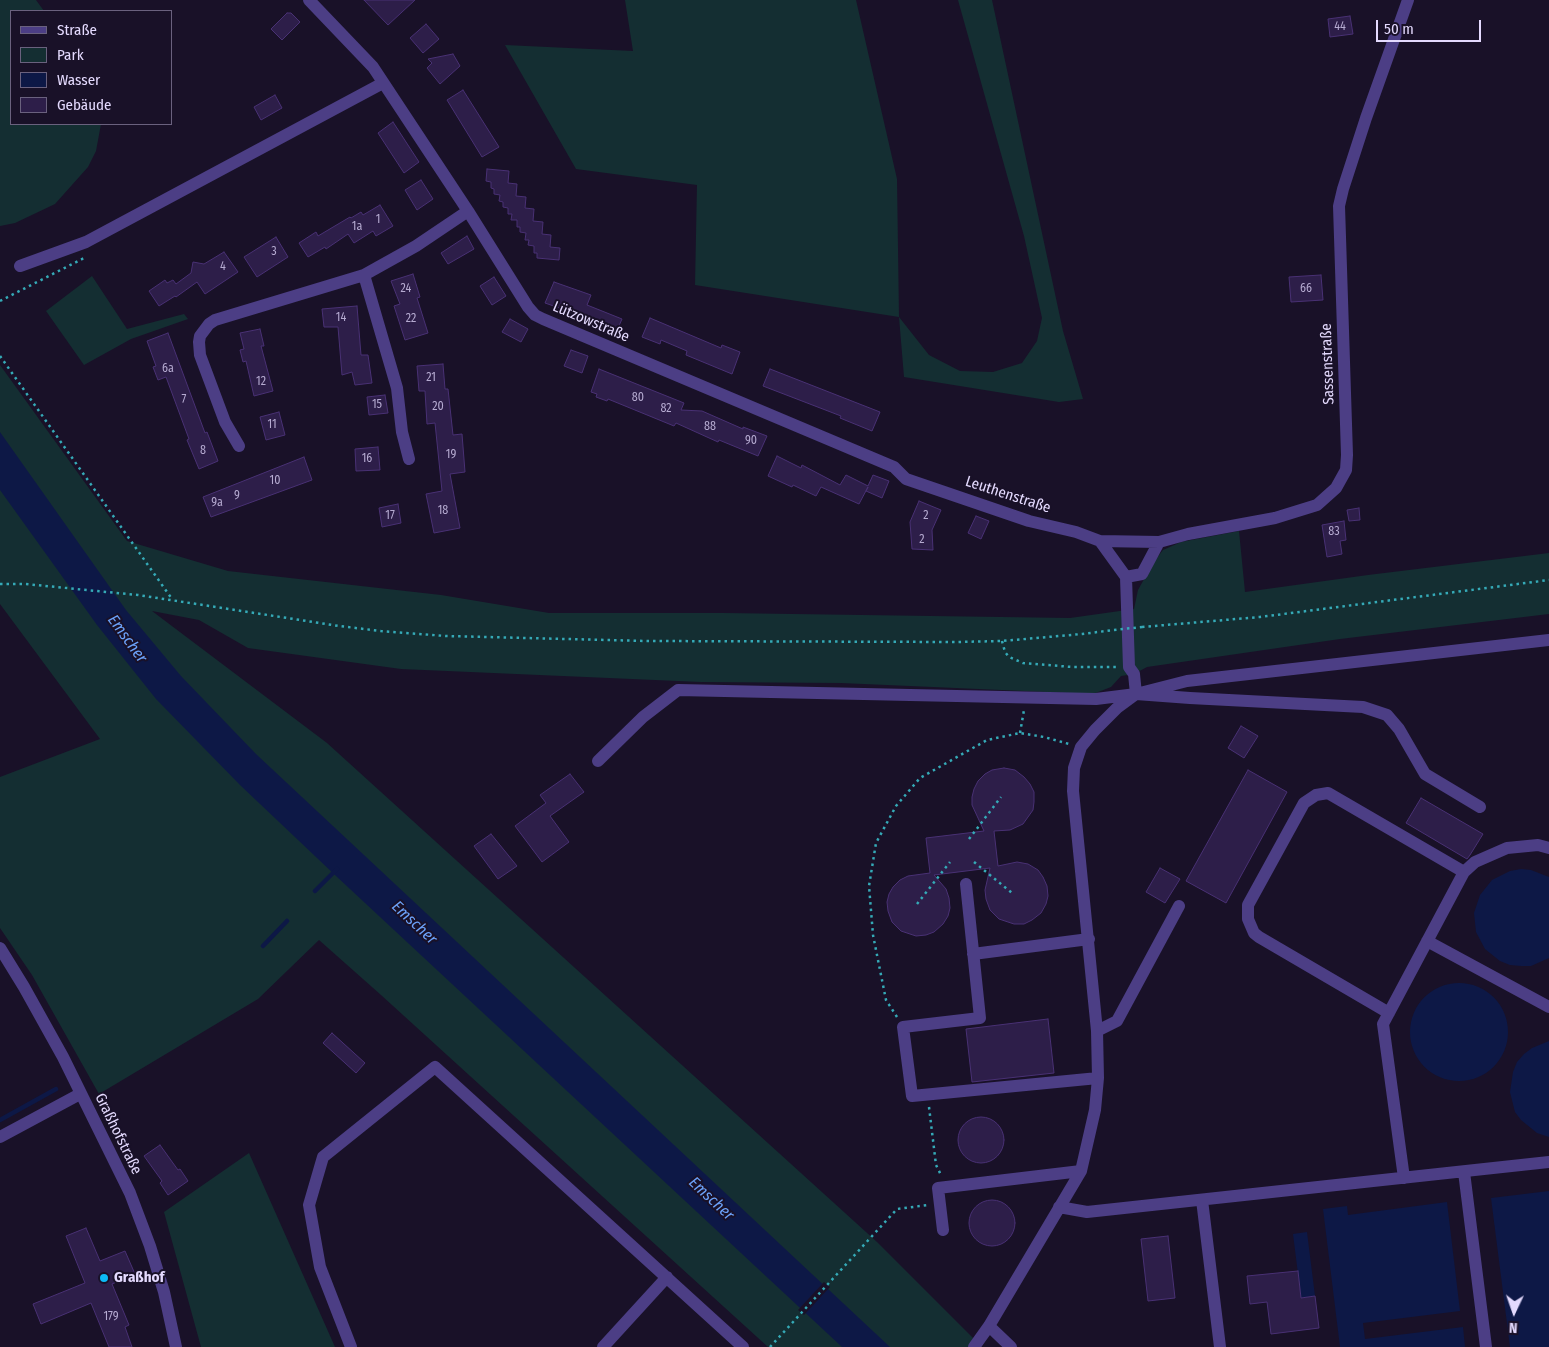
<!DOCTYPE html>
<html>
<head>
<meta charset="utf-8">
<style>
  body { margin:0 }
  #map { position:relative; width:1549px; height:1347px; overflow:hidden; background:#191128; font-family:"Fira Sans Condensed",sans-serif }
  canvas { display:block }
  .legend { position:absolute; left:10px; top:10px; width:162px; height:115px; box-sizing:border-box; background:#191128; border:1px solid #6a617e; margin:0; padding:6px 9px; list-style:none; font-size:15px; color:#e4dafe }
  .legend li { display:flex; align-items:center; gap:10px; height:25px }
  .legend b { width:25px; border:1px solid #6a617e }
  .north { position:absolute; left:1489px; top:1287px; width:50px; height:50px; -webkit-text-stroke:4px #191128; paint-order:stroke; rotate:183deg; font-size:14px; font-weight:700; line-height:20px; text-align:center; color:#e4dafe }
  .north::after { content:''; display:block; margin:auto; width:18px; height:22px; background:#e4dafe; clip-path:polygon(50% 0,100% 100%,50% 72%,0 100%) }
  .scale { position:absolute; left:1376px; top:20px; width:105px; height:22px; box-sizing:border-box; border:2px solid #e4dafe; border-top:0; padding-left:6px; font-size:15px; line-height:18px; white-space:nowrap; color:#e4dafe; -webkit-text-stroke:4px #191128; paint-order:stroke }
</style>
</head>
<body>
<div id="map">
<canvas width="1549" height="1347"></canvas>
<ul class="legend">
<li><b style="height:6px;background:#4c3e85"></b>Straße</li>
<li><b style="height:14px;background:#142e32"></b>Park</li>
<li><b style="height:14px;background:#0d1846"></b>Wasser</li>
<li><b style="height:14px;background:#2d1e49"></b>Gebäude</li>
</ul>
<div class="north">N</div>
<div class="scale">50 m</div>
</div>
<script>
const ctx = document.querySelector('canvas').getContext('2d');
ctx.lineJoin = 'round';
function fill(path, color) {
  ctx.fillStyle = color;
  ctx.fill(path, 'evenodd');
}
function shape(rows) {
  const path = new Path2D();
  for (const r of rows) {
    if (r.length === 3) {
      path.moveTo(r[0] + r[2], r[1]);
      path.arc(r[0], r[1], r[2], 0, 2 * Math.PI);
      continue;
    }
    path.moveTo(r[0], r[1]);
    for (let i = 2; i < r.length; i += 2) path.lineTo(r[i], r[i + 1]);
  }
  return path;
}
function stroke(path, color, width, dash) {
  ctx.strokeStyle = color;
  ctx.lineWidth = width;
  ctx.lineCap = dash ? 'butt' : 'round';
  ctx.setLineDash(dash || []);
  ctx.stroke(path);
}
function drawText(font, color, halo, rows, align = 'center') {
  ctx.font = font + ' "Fira Sans Condensed",sans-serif';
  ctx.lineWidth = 4;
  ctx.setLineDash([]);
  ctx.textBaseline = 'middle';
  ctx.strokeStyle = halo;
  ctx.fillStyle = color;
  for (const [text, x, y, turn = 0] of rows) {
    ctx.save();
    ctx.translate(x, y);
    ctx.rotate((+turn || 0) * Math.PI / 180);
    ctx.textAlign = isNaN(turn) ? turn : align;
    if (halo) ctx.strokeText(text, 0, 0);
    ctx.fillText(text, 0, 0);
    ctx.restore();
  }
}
const green = shape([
  [0,0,36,0,44,11,11,11,11,124,101,124,96,151,88,167,55,204,15,223,0,226],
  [625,0,856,0,897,179,899,317,929,355,960,371,993,372,1022,363,1037,341,1042,318,1024,236,958,0,992,0,1063,331,1083,399,1059,402,904,377,899,317,695,285,697,185,576,169,505,45,633,51],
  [92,276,127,329,184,314,188,319,131,339,84,365,46,311],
  [0,365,127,541,228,571,441,595,549,613,724,613,1070,618,1134,609,1138,590,1153,563,1163,550,1181,542,1239,531,1245,592,1368,575,1549,553,1549,614,1340,639,1147,667,1134,674,1121,676,1111,687,1093,694,841,683,701,682,401,669,248,648,199,620,152,611,327,743,877,1242,982,1347,768,1347,381,995,319,940,258,999,99,1094,32,975,0,928,0,777,100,739,0,604],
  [249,1153,335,1347,201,1347,164,1212]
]);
const water = shape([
  [0,432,126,610,181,676,256,754,890,1347,842,1347,336,876,240,785,156,699,97,625,0,490],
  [1521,869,1531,870,1549,877,1549,958,1531,966,1521,966,1510,965,1500,961,1485,949,1476,932,1474,913,1480,895,1492,880,1510,871],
  [1459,1032,49],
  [1549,1041,1549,1137,1537,1133,1521,1120,1515,1112,1510,1092,1513,1072,1517,1062,1524,1054,1532,1048],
  [1549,1191,1549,1347,1510,1347,1491,1198],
  [1447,1202,1460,1311,1363,1323,1365,1339,1463,1327,1465,1347,1340,1347,1323,1209,1347,1206,1348,1215],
  [1307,1232,1315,1296,1301,1298,1293,1234]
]);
const pier = shape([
  [824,1282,830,1287,804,1315,798,1310]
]);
const stream = shape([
  [315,891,337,869],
  [263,946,287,921],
  [0,1120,56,1089]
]);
const building = shape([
  [364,0,415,0,388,25,364,0],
  [287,13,291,13,300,22,282,40,271,29,287,13],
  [1350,16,1353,34,1330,37,1328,19,1350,16],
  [426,24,439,39,423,53,410,38,426,24],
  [453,54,460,66,440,84,427,68,432,63,428,59,453,54],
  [463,90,499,147,482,157,447,100,463,90],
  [275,95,282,108,261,120,254,107,275,95],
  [393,122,419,162,404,173,378,133,393,122],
  [487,169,509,171,508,183,517,184,516,196,526,197,525,208,534,209,533,221,543,222,542,234,551,235,550,247,560,248,559,260,537,258,537,253,534,253,534,246,528,245,529,240,525,240,526,233,520,232,520,227,517,227,517,220,511,220,512,214,508,214,508,208,503,207,503,202,499,201,500,195,494,194,494,189,491,188,491,182,486,181,487,169],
  [421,180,433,199,417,210,405,190,421,180],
  [380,205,393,226,376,236,373,231,354,243,348,234,326,249,325,247,308,257,299,243,316,232,318,236,350,217,351,218,361,212,363,215,380,205],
  [467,236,474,249,448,264,441,253,467,236],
  [276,237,288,257,257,277,244,257,276,237],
  [224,252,238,272,205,294,197,282,176,297,175,296,159,306,149,291,165,280,167,283,173,280,176,284,191,273,193,262,204,264,224,252],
  [413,274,420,297,417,298,428,333,405,340,394,306,400,304,391,281,413,274],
  [1321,275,1323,300,1291,302,1289,277,1321,275],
  [494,277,506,296,492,305,480,286,494,277],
  [554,282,591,295,587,305,622,319,614,337,591,327,594,320,545,303,554,282],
  [357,306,361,355,368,355,372,383,355,385,352,372,342,375,338,327,324,327,322,309,357,306],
  [650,318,721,348,722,345,740,352,732,374,686,355,687,351,661,340,660,344,642,337,650,318],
  [510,319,528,329,521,342,502,332,510,319],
  [260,329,264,346,261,346,273,391,254,396,246,361,243,362,240,350,244,349,240,333,260,329],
  [168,333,205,433,207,432,218,461,199,469,187,440,189,439,166,377,158,380,153,367,156,366,147,341,168,333],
  [571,350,588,356,582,373,564,366,571,350],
  [443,364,445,389,448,389,453,435,462,434,465,472,450,474,460,528,434,533,426,494,442,491,435,423,427,424,425,391,419,391,417,366,443,364],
  [599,369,684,403,681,410,702,411,743,429,743,427,767,436,758,456,719,440,718,442,676,423,674,426,608,399,607,401,596,397,597,394,591,392,599,369],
  [770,369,880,412,872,431,840,418,841,416,763,386,770,369],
  [385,395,388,413,369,415,367,397,385,395],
  [279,412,285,435,266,440,260,417,279,412],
  [378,447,380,470,356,471,355,449,378,447],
  [777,456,801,468,802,465,840,485,846,475,868,486,873,475,889,481,882,498,866,491,868,487,859,504,821,487,816,496,793,485,792,487,768,476,777,456],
  [304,457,312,480,211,517,203,497,304,457],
  [919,501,941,510,932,530,933,550,912,549,910,522,919,501],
  [398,504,401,523,382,527,379,508,398,504],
  [1359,508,1360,520,1349,521,1347,510,1359,508],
  [976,516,989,521,981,539,968,533,976,516],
  [1344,521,1346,540,1340,541,1342,554,1327,557,1322,525,1344,521],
  [1241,726,1258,736,1244,758,1228,748,1241,726],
  [1004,768,1015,770,1024,777,1030,784,1034,792,1034,802,1033,810,1023,824,1010,830,994,831,998,866,1017,862,1028,864,1038,870,1043,877,1047,886,1048,896,1046,904,1041,913,1032,920,1024,924,1014,924,999,919,990,910,986,899,985,890,990,868,934,875,946,889,949,898,950,908,948,916,943,924,934,932,926,935,916,936,901,931,892,922,888,911,887,902,889,894,893,887,900,880,908,876,930,873,926,838,984,831,972,805,972,797,974,789,978,781,985,774,992,770,1004,768],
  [1248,770,1287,792,1226,903,1186,881,1248,770],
  [570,774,584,792,550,816,569,842,542,862,515,826,546,803,540,795,570,774],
  [1421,798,1483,834,1470,855,1467,859,1406,823,1421,798],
  [491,834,517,866,498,879,474,846,491,834],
  [1160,868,1180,879,1165,903,1146,892,1160,868],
  [1048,1019,1054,1073,972,1082,966,1029,1048,1019],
  [332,1033,365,1063,356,1073,323,1043,332,1033],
  [981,1140,23],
  [160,1145,178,1170,180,1169,188,1181,168,1195,160,1183,162,1181,144,1156,160,1145],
  [992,1223,23],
  [86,1228,100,1261,125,1251,135,1274,112,1284,129,1325,125,1327,132,1347,109,1347,91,1303,41,1324,33,1304,85,1283,66,1236,86,1228],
  [1168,1236,1175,1298,1148,1301,1141,1239,1168,1236],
  [1298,1271,1301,1298,1315,1296,1319,1328,1271,1334,1267,1302,1250,1304,1247,1276,1298,1271]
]);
const path = shape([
  [0,301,86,257],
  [0,356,172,599],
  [0,584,25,584,138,595,339,626,381,631,446,636,647,641,957,642,1002,641,1082,634,1114,630],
  [1142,627,1260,617,1549,580],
  [1002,641,1005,652,1009,657,1023,663,1072,667,1117,667],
  [1020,733,1024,710],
  [969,839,1001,797],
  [974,862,1012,893],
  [917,904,950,862],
  [897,1017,886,1000,873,935,869,886,876,843,896,806,920,778,987,740,1020,733,1044,737,1069,744],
  [929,1107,936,1165,941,1175],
  [770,1347,897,1209,928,1205]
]);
const minor = shape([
  [309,0,373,67,468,211,528,307,535,315,543,319,894,467,906,479,1029,521,1076,532,1100,541,1159,542,1188,534,1275,518,1317,505,1336,488,1346,470,1347,455,1339,206,1343,189,1366,118,1408,0],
  [20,266,86,242,383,83],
  [364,275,397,388,402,432,409,459],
  [239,446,225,422,200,355,199,342,200,336,209,324,215,320,364,275,416,246,468,211],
  [1100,541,1126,577,1142,574,1159,542],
  [1126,577,1129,667,1134,674,1136,694],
  [598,761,643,717,678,690,1096,699,1136,694,1190,698,1363,707,1387,715,1399,729,1425,774,1480,807],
  [966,884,980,1018,903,1027,912,1096,1098,1078],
  [1427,941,1549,1007],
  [0,948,24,987,63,1057,130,1193,150,1246,164,1292,176,1347],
  [973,954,1089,939],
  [1389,1013,1259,937,1254,933,1248,919,1248,905,1304,803,1316,795,1328,793,1464,872],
  [1097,1031,1117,1021,1179,906],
  [0,1137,80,1094],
  [1464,1172,1486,1347],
  [1404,1178,1383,1024,1464,872,1475,862,1507,848,1538,845,1549,848],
  [1202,1200,1220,1347],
  [1059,1207,1087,1212,1549,1162],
  [943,1230,938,1188,1081,1171],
  [989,1326,1011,1347],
  [351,1347,320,1267,309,1205,323,1157,435,1067,743,1347],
  [603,1347,667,1277],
  [974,1347,989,1326,1081,1171,1095,1110,1098,1078,1097,1031,1073,791,1074,768,1081,747,1095,730,1117,708,1136,694,1187,681,1549,640]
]);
const pathBridge = shape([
  [1114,630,1142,627]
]);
const markers = [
  [104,1278,5,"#0dbaf6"]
];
const numberNames = [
  ["44",1340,27],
  ["1",378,220],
  ["1a",357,227],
  ["3",274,252],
  ["4",223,267],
  ["24",406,289],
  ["66",1306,289],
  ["14",341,318],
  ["22",411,319],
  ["6a",168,369],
  ["21",431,378],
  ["12",261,382],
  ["80",638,398],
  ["7",184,400],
  ["15",377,405],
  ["20",438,407],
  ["82",666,409],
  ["11",272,425],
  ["88",710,427],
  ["90",751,441],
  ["8",203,451],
  ["19",451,455],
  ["16",367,459],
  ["10",275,481],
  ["9",237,496],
  ["9a",217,503],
  ["18",443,511],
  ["17",390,516],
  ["2",926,516],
  ["83",1334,532],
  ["2",922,540],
  ["179",111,1317]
];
const streetNames = [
  ["Lützowstraße",591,322,23],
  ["Sassenstraße",1328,364,-92],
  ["Leuthenstraße",1008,495,18],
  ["Graßhofstraße",118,1134,64]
];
const poiNames = [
  ["Graßhof",114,1278]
];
const waterNames = [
  ["Emscher",127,639,54],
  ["Emscher",414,923,43],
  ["Emscher",711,1199,43]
];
fill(green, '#142e32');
fill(water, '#0d1846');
fill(pier, '#191128');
stroke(stream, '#0d1846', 4.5);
fill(building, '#2d1e49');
stroke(building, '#493174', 1);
stroke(path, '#35aab7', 2.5, [2.5, 4]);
stroke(minor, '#4c3e85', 12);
stroke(pathBridge, '#35aab7', 2.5, [2.5, 4]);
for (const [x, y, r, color] of markers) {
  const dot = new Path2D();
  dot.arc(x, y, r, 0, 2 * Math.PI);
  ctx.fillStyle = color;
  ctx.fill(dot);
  stroke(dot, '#191128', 2);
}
drawText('12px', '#b6abd1', null, numberNames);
drawText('15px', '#e4dafe', '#191128', streetNames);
drawText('bold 15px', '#e4dafe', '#191128', poiNames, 'left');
drawText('italic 16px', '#6ca2fa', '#191128', waterNames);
</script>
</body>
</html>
